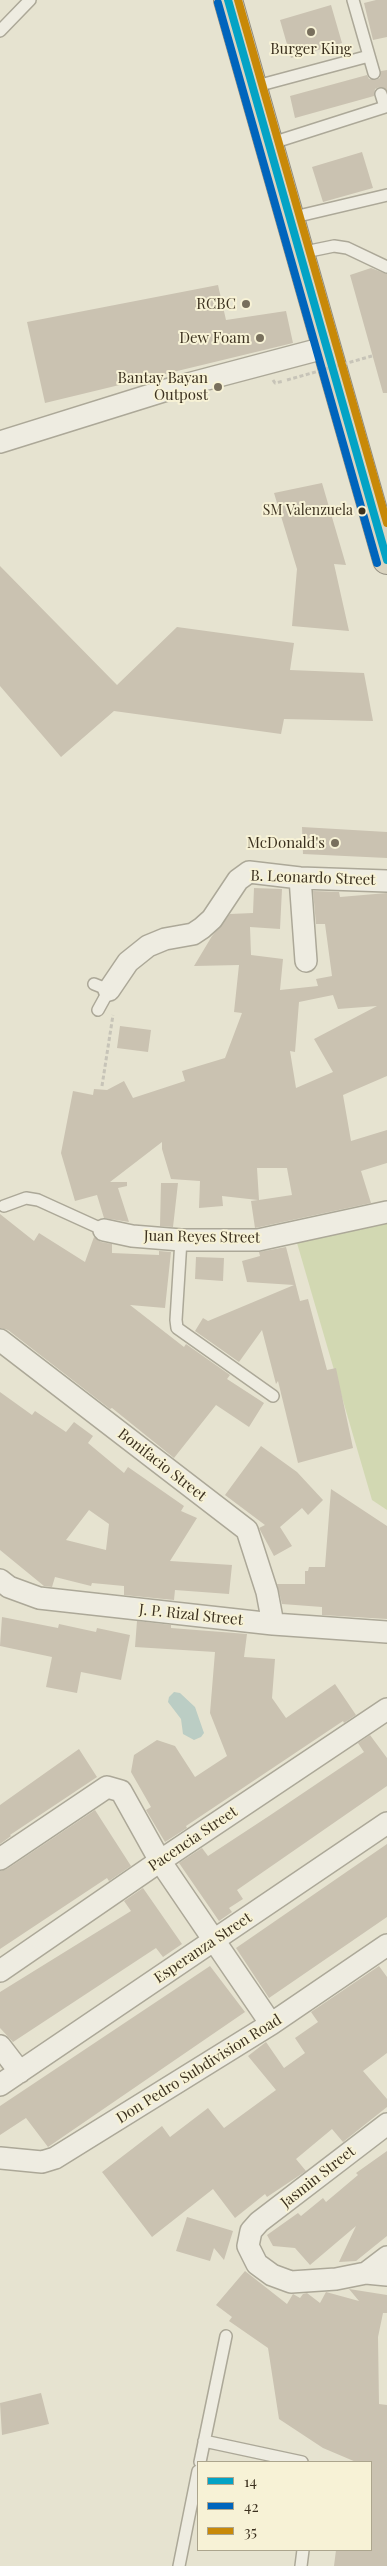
<!DOCTYPE html>
<html>
<head>
<meta charset="utf-8">
<style>
  body { margin:0 }
  #map { position:relative; width:387px; height:2566px; overflow:hidden; background:#e6e3d0; font-family:"Playfair Display",serif }
  canvas { display:block }
  .legend { position:absolute; left:197px; top:2461px; width:175px; height:90px; box-sizing:border-box; background:#f7f2d6; border:1px solid #aca58d; margin:0; padding:6px 9px; list-style:none; font-size:15px; color:#3c311f }
  .legend li { display:flex; align-items:center; gap:10px; height:25px }
  .legend b { width:25px; border:1px solid #aca58d }
</style>
</head>
<body>
<div id="map">
<canvas width="387" height="2566"></canvas>
<ul class="legend">
<li><b style="height:6px;background:#03a3c5"></b>14</li>
<li><b style="height:6px;background:#0065bd"></b>42</li>
<li><b style="height:6px;background:#c88908"></b>35</li>
</ul>
</div>
<script>
const ctx = document.querySelector('canvas').getContext('2d');
ctx.lineJoin = 'round';
function fill(path, color) {
  ctx.fillStyle = color;
  ctx.fill(path, 'evenodd');
}
function shape(rows) {
  const path = new Path2D();
  for (const r of rows) {
    path.moveTo(r[0], r[1]);
    for (let i = 2; i < r.length; i += 2) path.lineTo(r[i], r[i + 1]);
  }
  return path;
}
function stroke(path, color, width, dash) {
  ctx.strokeStyle = color;
  ctx.lineWidth = width;
  ctx.lineCap = dash ? 'butt' : 'round';
  ctx.setLineDash(dash || []);
  ctx.stroke(path);
}
function drawText(font, color, halo, rows, align = 'center') {
  ctx.font = font + ' "Playfair Display",serif';
  ctx.lineWidth = 4;
  ctx.setLineDash([]);
  ctx.textBaseline = 'middle';
  ctx.strokeStyle = halo;
  ctx.fillStyle = color;
  for (const [text, x, y, turn = 0] of rows) {
    ctx.save();
    ctx.translate(x, y);
    ctx.rotate((+turn || 0) * Math.PI / 180);
    ctx.textAlign = isNaN(turn) ? turn : align;
    if (halo) ctx.strokeText(text, 0, 0);
    ctx.fillText(text, 0, 0);
    ctx.restore();
  }
}
const green = shape([
  [387,1219,387,1510,372,1500,297,1243]
]);
const water = shape([
  [174,1692,180,1693,195,1707,204,1733,201,1737,194,1740,183,1734,181,1719,168,1702,169,1697]
]);
const building = shape([
  [376,0,387,0,387,37,373,40,364,3],
  [331,5,342,43,291,58,280,20],
  [387,70,387,90,379,87,375,89,374,96,295,118,290,96,367,75,369,79,376,80,380,78,381,71],
  [362,152,373,188,323,202,312,167],
  [371,268,387,274,387,393,383,393,350,275],
  [218,285,226,320,286,311,293,343,45,403,27,322],
  [322,483,346,565,334,564,349,631,292,626,297,569,274,493],
  [0,566,117,685,177,627,294,643,290,670,364,673,373,721,284,719,281,734,114,711,61,757,0,686],
  [302,827,387,832,387,858,303,854],
  [254,888,282,889,280,929,250,927,251,955,283,959,280,990,318,986,316,979,332,976,325,924,316,924,313,891,339,892,340,897,387,893,387,1076,343,1095,351,1141,387,1130,387,1163,361,1171,371,1203,255,1228,251,1201,258,1200,222,1196,223,1206,199,1208,200,1181,171,1179,162,1149,162,1142,110,1182,127,1182,127,1186,118,1188,129,1222,104,1218,97,1195,75,1201,61,1153,73,1091,93,1095,94,1089,107,1090,124,1081,133,1098,185,1081,182,1071,225,1058,242,1013,234,1012,239,965,194,966,212,936,230,914,253,913],
  [333,995,338,1009,377,1006,314,1039,333,1072,296,1088,290,1051,295,1052,299,1002],
  [257,1168,287,1168,292,1195,259,1200],
  [120,1026,151,1030,148,1052,117,1048],
  [161,1183,178,1183,173,1227,160,1226],
  [0,1214,34,1241,39,1233,85,1262,94,1237,101,1242,112,1244,112,1253,159,1255,159,1251,171,1252,165,1308,130,1305,184,1347,186,1344,230,1375,227,1379,264,1403,249,1427,216,1405,174,1458,112,1408,110,1409,8,1330,0,1328],
  [286,1247,300,1301,308,1299,327,1370,336,1368,353,1448,298,1463,278,1381,276,1384,262,1330,239,1362,195,1331,203,1318,208,1321,294,1285,247,1282,242,1261,260,1256,259,1252],
  [196,1257,224,1258,223,1281,195,1279],
  [0,1392,32,1415,35,1411,66,1432,74,1422,93,1436,88,1443,124,1473,128,1467,184,1506,181,1511,197,1518,170,1561,232,1565,229,1594,175,1590,174,1600,124,1595,124,1586,92,1583,91,1586,55,1577,52,1587,44,1586,0,1550],
  [89,1510,109,1524,106,1550,66,1540],
  [261,1446,297,1472,323,1500,308,1515,302,1508,280,1527,292,1546,274,1556,259,1528,265,1525,225,1495],
  [331,1489,387,1526,387,1619,322,1615,322,1607,282,1604,277,1584,305,1584,305,1571,308,1571,309,1567,325,1567],
  [2,1617,58,1628,59,1624,96,1632,97,1628,130,1635,121,1680,81,1672,77,1693,46,1687,52,1657,0,1646],
  [137,1621,171,1625,171,1628,247,1634,244,1657,275,1659,272,1698,286,1718,335,1684,356,1715,344,1723,343,1721,186,1826,187,1828,165,1842,146,1810,151,1807,131,1772,134,1755,157,1740,175,1746,195,1777,227,1756,210,1713,215,1652,135,1647],
  [370,1735,387,1758,387,1786,237,1890,243,1899,229,1908,232,1912,219,1921,179,1863,202,1848,208,1856,269,1816,364,1752,358,1743],
  [79,1749,97,1777,10,1835,11,1836,0,1844,0,1805],
  [95,1810,131,1866,109,1881,107,1878,0,1949,0,1871,7,1869],
  [387,1844,387,1917,269,1998,236,1948],
  [143,1888,182,1944,163,1957,156,1948,13,2042,0,2028,0,1992,131,1911,124,1901],
  [210,1966,245,2012,48,2147,26,2118,0,2135,0,2106],
  [379,1966,387,1977,387,2053,363,2071,387,2099,387,2107,343,2142,332,2129,296,2159,306,2171,267,2197,265,2194,235,2218,213,2189,152,2237,102,2172,162,2126,170,2137,208,2108,224,2128,276,2090,248,2056,266,2042,284,2068,305,2053,295,2038,318,2022,311,2012],
  [387,2151,387,2236,356,2261,339,2262,356,2226,310,2265,295,2248,273,2246,267,2235,298,2213,301,2216,323,2198,326,2202,358,2175,356,2173],
  [187,2217,233,2231,224,2260,214,2248,210,2261,176,2251],
  [245,2271,287,2304,293,2294,300,2298,303,2294,307,2293,320,2303,326,2292,359,2301,349,2289,387,2295,387,2313,383,2313,378,2337,379,2404,387,2405,387,2566,334,2566,336,2550,371,2550,371,2462,356,2462,323,2448,279,2419,268,2348,229,2321,232,2317,216,2305],
  [41,2393,49,2424,2,2435,0,2403]
]);
const path = shape([
  [273,380,275,383,284,381],
  [102,1086,113,1015]
]);
const lane = shape([
  [353,0,374,73],
  [0,31,30,0],
  [253,87,369,56],
  [269,144,385,107,381,94],
  [290,218,387,195],
  [300,253,334,246,347,248,387,267],
  [94,984,109,990,98,1010],
  [4,1206,26,1198,38,1200,104,1230],
  [181,1240,176,1320,177,1328,273,1396],
  [204,2441,302,2462],
  [200,2462,226,2336],
  [179,2566,198,2471],
  [301,2566,303,2550]
]);
const street = shape([
  [0,442,173,388,328,347],
  [300,878,306,961],
  [109,990,128,962,148,946,165,939,193,934,202,928,212,919,238,880,249,872,300,878,387,881],
  [104,1230,132,1236,181,1240,258,1240,387,1212],
  [0,1340,247,1530,267,1592,273,1624],
  [0,1580,9,1587,39,1598,273,1624,387,1632],
  [0,1859,107,1787,121,1791,160,1861,271,2024],
  [0,1971,160,1861,387,1709],
  [0,2046,20,2072],
  [0,2085,387,1823],
  [387,2124,259,2222,251,2231,248,2246,257,2264,272,2275,291,2282,336,2279,366,2273,387,2275],
  [0,2158,42,2162,55,2158,271,2024,387,1945],
  [366,2273,387,2257]
]);
const highway = shape([
  [228,0,387,560]
]);
const pathBridge = shape([
  [287,380,372,356]
]);
const bus1 = shape([
  [228,0,387,560]
]);
const bus2 = shape([
  [218,3,377,563]
]);
const bus3 = shape([
  [238,0,387,523]
]);
const markers = [
  [311,32,5,"#786f5d"],
  [246,304,5,"#786f5d"],
  [260,338,5,"#786f5d"],
  [218,387,5,"#786f5d"],
  [362,511,4.5,"#3c311f"],
  [335,843,5,"#786f5d"]
];
const busNames = [
  ["SM Valenzuela",353,511]
];
const poiNames = [
  ["Burger King",311,49,"center"],
  ["RCBC",236,304],
  ["Dew Foam",250,338],
  ["Bantay Bayan",208,378],
  ["Outpost",208,395],
  ["McDonald's",325,843]
];
const streetNames = [
  ["B. Leonardo Street",313,878,2],
  ["Juan Reyes Street",202,1237,1],
  ["Bonifacio Street",162,1465,38],
  ["J. P. Rizal Street",191,1615,6],
  ["Pacencia Street",193,1839,-34],
  ["Esperanza Street",203,1948,-34],
  ["Don Pedro Subdivision Road",199,2069,-32],
  ["Jasmin Street",318,2177,-38]
];
fill(green, '#d2d8b2');
fill(water, '#bbcdc4');
fill(building, '#cac2b1');
stroke(lane, '#aca898', 14);
stroke(street, '#aca898', 24);
stroke(highway, '#928d7f', 30);
stroke(path, '#c7c4b8', 3, [4, 2.5]);
stroke(lane, '#eeece1', 11);
stroke(street, '#eeece1', 21);
stroke(highway, '#dad4c0', 28);
stroke(pathBridge, '#c7c4b8', 3, [4, 2.5]);
stroke(bus1, '#03a3c5', 8);
stroke(bus2, '#0065bd', 8);
stroke(bus3, '#c88908', 8);
for (const [x, y, r, color] of markers) {
  const dot = new Path2D();
  dot.arc(x, y, r, 0, 2 * Math.PI);
  ctx.fillStyle = color;
  ctx.fill(dot);
  stroke(dot, '#f7f2d6', 2);
}
drawText('14px', '#3c311f', '#f7f2d6', busNames, 'right');
drawText('15px', '#3c311f', '#f7f2d6', poiNames, 'right');
drawText('15px', '#3c311f', '#f7f2d6', streetNames);
</script>
</body>
</html>
